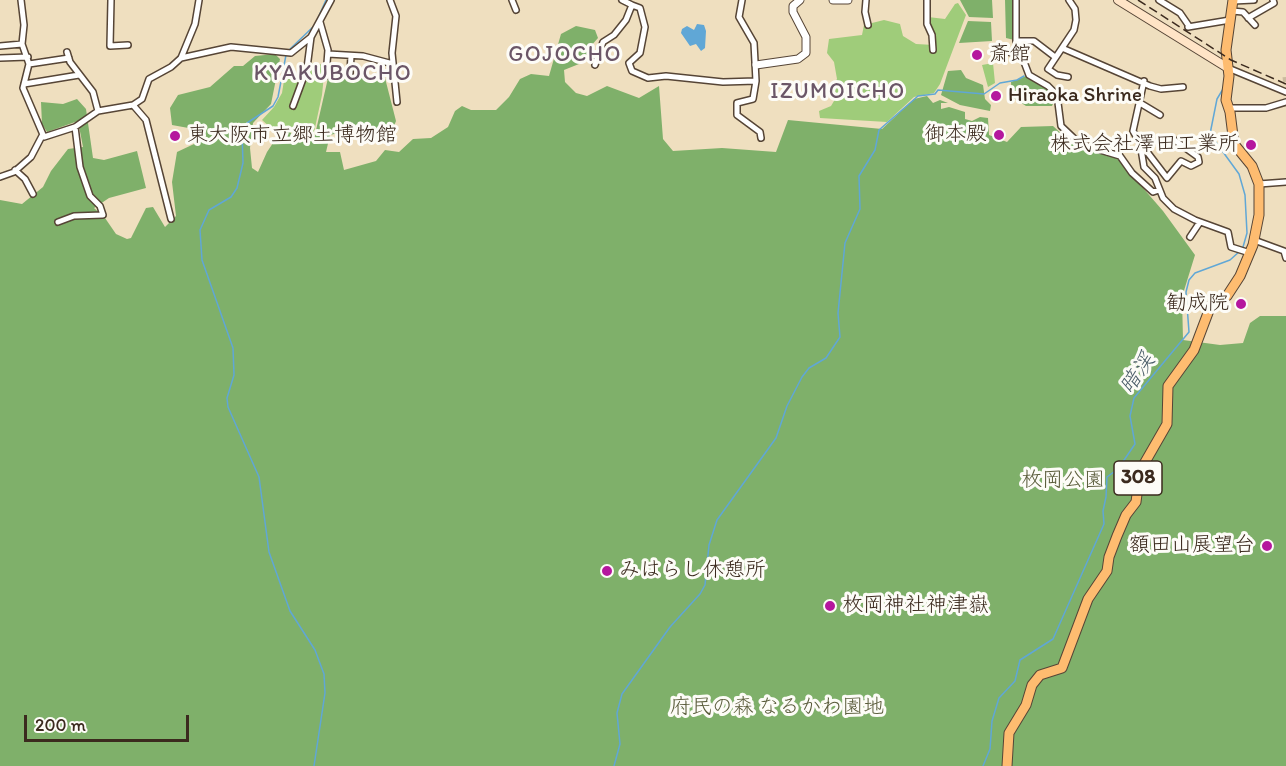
<!DOCTYPE html>
<html>
<head>
<meta charset="utf-8">
<style>
  body { margin:0 }
  #map { position:relative; width:1286px; height:766px; overflow:hidden; background:#efdfbf; font-family:Itim,sans-serif }
  canvas { display:block }
  .scale { position:absolute; left:24px; top:715px; width:165px; height:27px; box-sizing:border-box; border:3px solid #3b2a1e; border-top:0; padding-left:8px; font-size:18px; line-height:21px; white-space:nowrap; color:#3b2a1e; -webkit-text-stroke:4px #fdfcf7; paint-order:stroke }
</style>
</head>
<body>
<div id="map">
<canvas width="1286" height="766"></canvas>
<div class="scale">200 m</div>
</div>
<script>
const ctx = document.querySelector('canvas').getContext('2d');
ctx.lineJoin = 'round';
function fill(path, color) {
  ctx.fillStyle = color;
  ctx.fill(path, 'evenodd');
}
function shape(rows) {
  const path = new Path2D();
  for (const r of rows) {
    path.moveTo(r[0], r[1]);
    for (let i = 2; i < r.length; i += 2) path.lineTo(r[i], r[i + 1]);
  }
  return path;
}
function stroke(path, color, width, dash) {
  ctx.strokeStyle = color;
  ctx.lineWidth = width;
  ctx.lineCap = dash ? 'butt' : 'round';
  ctx.setLineDash(dash || []);
  ctx.stroke(path);
}
function drawText(font, color, halo, rows, align = 'center') {
  ctx.font = font + ' Itim,"Klee One",sans-serif';
  ctx.lineWidth = 6;
  ctx.setLineDash([]);
  ctx.textBaseline = 'middle';
  ctx.strokeStyle = halo;
  ctx.fillStyle = color;
  for (const [text, x, y, turn = 0] of rows) {
    ctx.save();
    ctx.translate(x, y);
    ctx.rotate((+turn || 0) * Math.PI / 180);
    ctx.textAlign = isNaN(turn) ? turn : align;
    if (halo) ctx.strokeText(text, 0, 0);
    ctx.fillText(text, 0, 0);
    ctx.restore();
  }
}
const green = shape([
  [958,3,966,15,940,84,934,93,914,97,887,122,820,118,819,111,831,106,834,101,834,84,837,79,834,62,827,53,829,39,862,35,864,25,884,20,900,24,903,36,916,44,934,45,928,17,945,19,955,4],
  [311,63,325,65,322,95,313,137,298,140,291,131,271,128,262,120,274,107,282,93,285,74,306,74],
  [993,63,995,83,988,87,982,65]
]);
const forest = shape([
  [960,0,992,0,993,18,969,17],
  [1005,0,1014,0,1014,40,1006,38],
  [968,21,991,22,992,41,959,43],
  [576,26,595,30,598,38,590,47,584,62,564,70,565,82,576,93,587,96,607,86,639,98,659,86,663,139,673,151,722,148,776,152,788,120,882,129,914,99,927,96,933,103,940,100,948,103,941,103,941,109,949,107,965,112,965,119,972,121,980,117,988,118,989,135,1007,142,1021,127,1053,126,1065,137,1117,158,1163,211,1195,255,1182,297,1183,340,1220,345,1243,343,1250,323,1260,316,1286,316,1286,766,0,766,0,200,22,204,43,187,51,171,68,149,83,147,78,121,47,132,42,124,41,102,63,104,77,99,86,109,93,158,104,160,137,151,146,188,109,198,94,208,105,218,116,234,127,239,131,238,146,208,153,207,165,227,176,216,172,182,177,152,194,144,194,129,172,125,170,108,178,95,210,87,234,66,243,66,255,56,275,54,280,59,271,104,253,123,250,148,252,168,258,172,267,152,281,131,290,132,297,141,314,139,328,78,385,78,396,121,389,138,383,141,369,130,358,128,330,135,326,152,340,152,344,170,376,161,385,150,399,152,413,139,431,138,448,127,455,111,462,106,471,110,496,110,509,97,520,79,531,74,549,76,561,34],
  [961,70,966,78,983,85,985,99,991,105,990,111,960,105,941,95,948,71],
  [1026,76,1048,89,1056,97,1052,106,1026,106,1012,97,1011,82]
]);
const water = shape([
  [697,24,704,25,706,31,705,48,701,51,696,44,690,46,681,33,682,29,687,26,694,30]
]);
const stream = shape([
  [288,51,315,25,326,0],
  [286,55,278,97,273,106,247,123,242,133,243,163,237,188,231,197,209,210,200,230,202,260,233,348,234,375,227,398,228,407,259,477,269,552,290,611,315,650,324,674,325,693,314,766],
  [1223,89,1217,99,1210,134,1239,174,1245,195,1247,233,1243,247],
  [614,766,620,744,617,713,622,694,670,627,700,594,705,585,709,545,717,520,776,438,787,406,802,377,809,368,826,358,840,337,838,313,845,243,860,209,859,176,875,150,879,130,918,96,935,94,938,90,984,94,1000,83,1017,80,1024,76],
  [983,766,990,749,992,721,999,698,1015,681,1020,660,1053,639,1104,524,1103,511,1106,497,1107,477,1118,469,1135,444,1130,416,1134,398,1189,332,1186,292,1189,280,1195,273,1230,260,1240,251]
]);
const minorTunnel = shape([
  [1285,77,1286,85]
]);
const minor = shape([
  [21,0,24,25,22,44,29,64,23,88,44,137,75,127,98,111,133,105,142,99,149,79,171,67,181,58,195,24,199,0],
  [111,0,110,46,128,45],
  [390,0,396,16,392,53,397,102],
  [512,0,516,10],
  [742,0,739,17,754,43,756,81,753,99,737,103,737,115,760,132,761,138],
  [866,0,865,12,868,25],
  [927,0,927,24,932,35,933,50],
  [1016,0,1016,41,1021,41,1021,54,1029,75,1048,86,1057,95,1061,126,1080,144,1120,156,1132,173,1153,192,1159,190],
  [1069,0,1075,9,1076,20,1074,30,1062,48,1150,86,1161,89,1183,87],
  [1159,0,1180,13,1189,26],
  [1233,1,1254,0],
  [632,5,640,8,645,27,640,53,629,63,632,71,648,78,666,76,723,82,756,81],
  [1232,11,1243,12,1255,25],
  [1248,18,1274,3,1273,0],
  [320,22,328,50,326,76],
  [1188,27,1230,20],
  [1021,41,1034,41,1055,57],
  [0,46,22,44],
  [1062,48,1048,69,1057,75,1068,77],
  [1001,51,1021,54],
  [67,52,70,62,93,92,98,111],
  [328,54,363,56,393,64],
  [0,58,28,57],
  [181,58,231,47,291,53,311,37],
  [29,64,69,58],
  [595,65,603,42,614,35,626,20,632,5,622,0],
  [1228,68,1286,92],
  [350,73,351,56],
  [1144,81,1133,131,1140,143,1144,167,1155,178,1163,198,1174,209,1195,220,1228,232,1231,247,1250,253],
  [24,84,79,75],
  [1140,103,1160,115],
  [133,105,146,120,171,219],
  [293,106,307,68,311,37,331,0],
  [1229,108,1266,108,1286,102],
  [1141,144,1167,178,1181,161,1191,166,1199,162,1198,157,1173,139],
  [15,170,25,179,33,194],
  [0,177,14,172,31,157,42,136],
  [1259,184,1286,182],
  [58,222,74,216,103,215,100,206,90,196,80,167,75,127],
  [1190,237,1200,222],
  [1254,240,1284,251,1286,258]
]);
const tertiary = shape([
  [833,0,848,0],
  [756,65,798,59,806,53,806,37,793,12,793,6,800,0]
]);
const secondary = shape([
  [1118,0,1228,68]
]);
const trunk = shape([
  [1007,766,1009,733,1026,705,1032,685,1040,675,1062,668,1088,599,1107,571,1109,557,1117,536,1126,515,1136,502,1140,471,1167,424,1168,386,1194,350,1211,305,1227,296,1240,276,1253,245,1259,215,1259,184,1252,166,1234,144,1230,112,1226,100,1229,76,1226,50,1233,0]
]);
const rail = shape([
  [1138,0,1231,60,1286,84]
]);
const markers = [
  [977,55,6,"#b5179e"],
  [996,96,6,"#b5179e"],
  [999,135,6,"#b5179e"],
  [175,136,6,"#b5179e"],
  [1251,145,6,"#b5179e"],
  [1241,304,6,"#b5179e"],
  [1267,546,6,"#b5179e"],
  [607,571,6,"#b5179e"],
  [830,606,6,"#b5179e"]
];
const shields = [
  [1138,478,48]
];
const shieldNames = [
  ["308",1138,478]
];
const poiNames = [
  ["斎館",989,55],
  ["Hiraoka Shrine",1008,96],
  ["御本殿",987,135,"right"],
  ["東大阪市立郷土博物館",187,136],
  ["株式会社澤田工業所",1239,145,"right"],
  ["勧成院",1229,304,"right"],
  ["額田山展望台",1255,546,"right"],
  ["みはらし休憩所",619,571],
  ["枚岡神社神津嶽",842,606]
];
const parkNames = [
  ["枚岡公園",1063,481],
  ["府民の森 なるかわ園地",777,708]
];
const neighbourhoodNames = [
  ["GOJOCHO",565,55],
  ["KYAKUBOCHO",333,74],
  ["IZUMOICHO",838,92]
];
const waterNames = [
  ["暗渓",1138,374,-55]
];
fill(green, '#9fcc7a');
fill(forest, '#7fb06a');
fill(water, '#60a7d6');
stroke(stream, '#60a7d6', 1.5);
stroke(minorTunnel, '#cbbb9f', 5, [5, 2.5]);
stroke(minor, '#564536', 8);
stroke(tertiary, '#564536', 9);
stroke(secondary, '#564536', 10);
stroke(trunk, '#564536', 11);
stroke(minor, '#fff', 5);
stroke(tertiary, '#fff', 7);
stroke(secondary, '#ffe4c6', 8);
stroke(trunk, '#febc70', 9);
stroke(rail, '#3b2a1e', 1.5, [9, 4.5]);
for (const [x, y, r, color] of markers) {
  const dot = new Path2D();
  dot.arc(x, y, r, 0, 2 * Math.PI);
  ctx.fillStyle = color;
  ctx.fill(dot);
  stroke(dot, '#fdfcf7', 2);
}
for (const [x, y, w] of shields) {
  const box = new Path2D();
  box.roundRect(x - w / 2, y - 17, w, 34, 4.5);
  ctx.fillStyle = '#fdfcf7';
  ctx.fill(box);
  stroke(box, '#3b2a1e', 1.5);
}
drawText('bold 20px', '#3b2a1e', null, shieldNames);
drawText('21px', '#3b2a1e', '#fdfcf7', poiNames, 'left');
drawText('21px', '#595b3a', '#fdfcf7', parkNames);
ctx.letterSpacing = '1.5px';
drawText('22px', '#6b5667', '#fdfcf7', neighbourhoodNames);
ctx.letterSpacing = '0px';
drawText('italic 22px', '#4a5c68', '#fdfcf7', waterNames);
</script>
</body>
</html>
